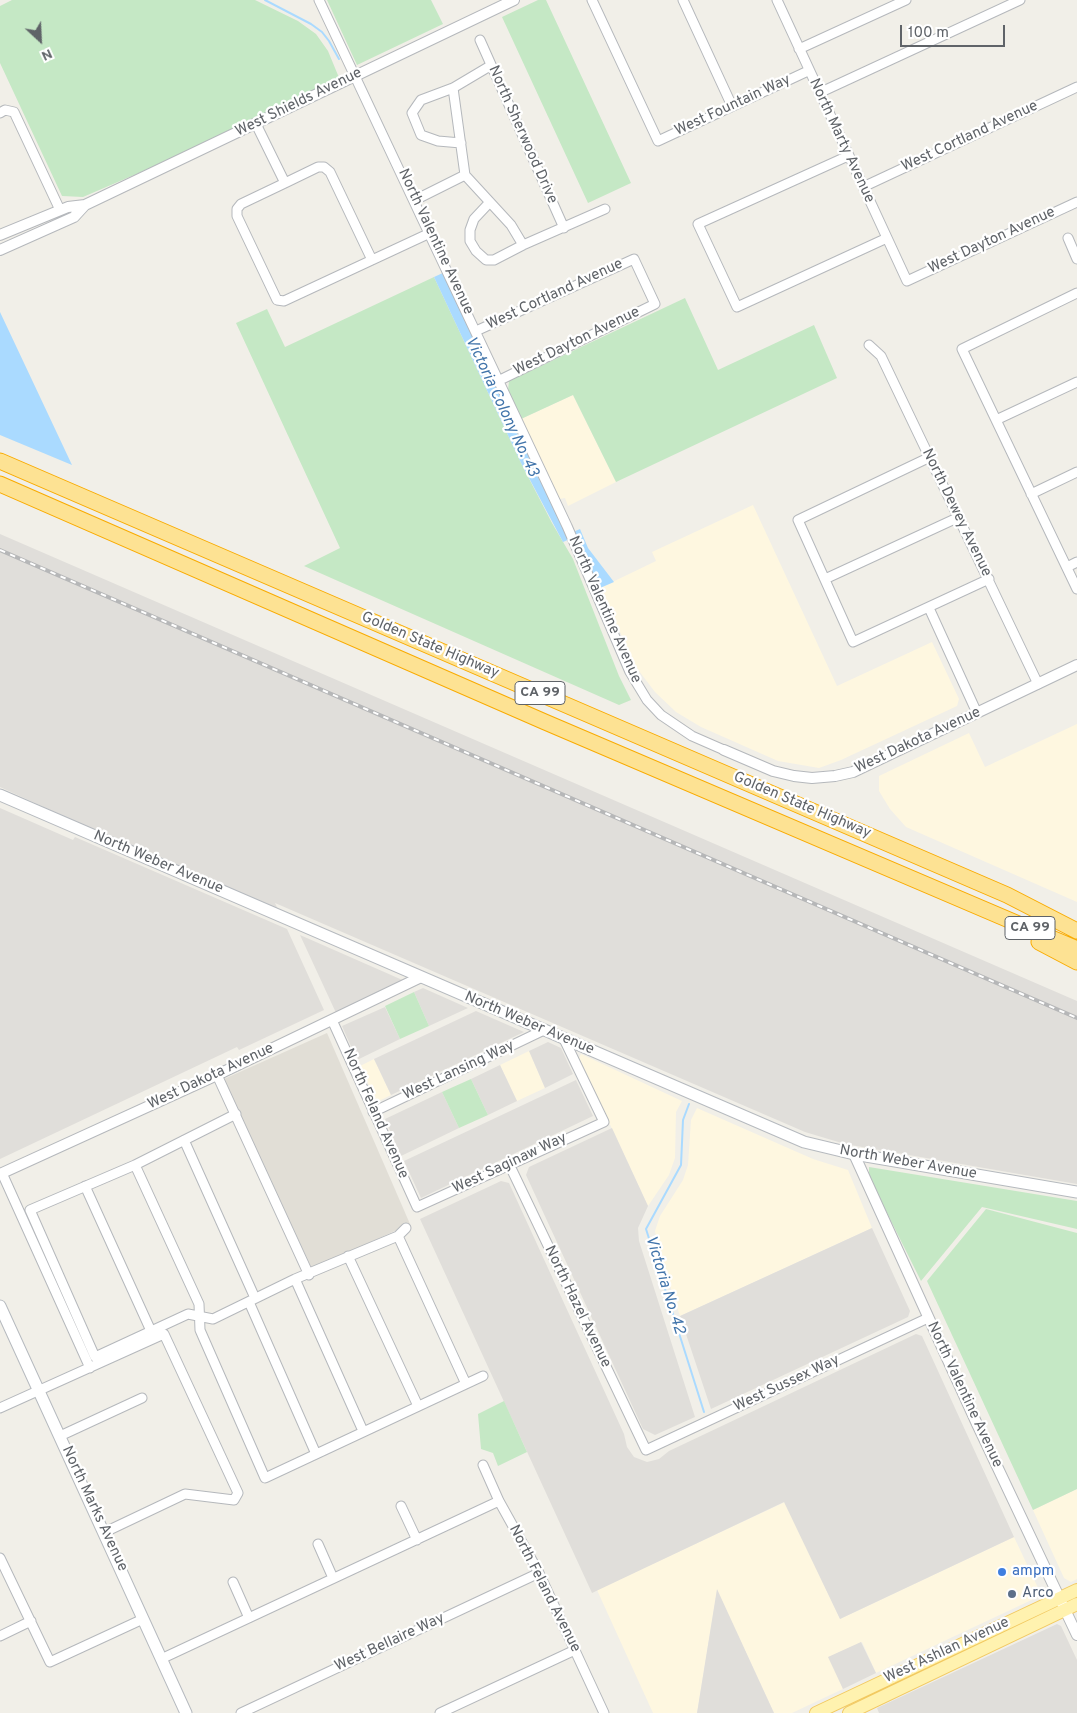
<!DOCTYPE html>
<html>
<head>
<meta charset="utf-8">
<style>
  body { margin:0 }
  #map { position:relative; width:1077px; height:1713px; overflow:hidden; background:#f1efe8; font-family:Overpass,sans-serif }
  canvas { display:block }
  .north { position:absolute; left:15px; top:15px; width:50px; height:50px; -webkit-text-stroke:4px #fff; paint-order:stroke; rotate:155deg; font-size:14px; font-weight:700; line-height:20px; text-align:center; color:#5f6368 }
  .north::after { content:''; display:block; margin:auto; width:18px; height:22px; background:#5f6368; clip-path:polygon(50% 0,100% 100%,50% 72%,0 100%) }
  .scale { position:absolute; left:900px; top:25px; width:105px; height:22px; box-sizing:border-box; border:2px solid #5f6368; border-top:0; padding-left:6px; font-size:15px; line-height:18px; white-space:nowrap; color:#5f6368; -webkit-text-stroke:4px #fff; paint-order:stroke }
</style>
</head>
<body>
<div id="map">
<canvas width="1077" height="1713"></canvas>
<div class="north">N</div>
<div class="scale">100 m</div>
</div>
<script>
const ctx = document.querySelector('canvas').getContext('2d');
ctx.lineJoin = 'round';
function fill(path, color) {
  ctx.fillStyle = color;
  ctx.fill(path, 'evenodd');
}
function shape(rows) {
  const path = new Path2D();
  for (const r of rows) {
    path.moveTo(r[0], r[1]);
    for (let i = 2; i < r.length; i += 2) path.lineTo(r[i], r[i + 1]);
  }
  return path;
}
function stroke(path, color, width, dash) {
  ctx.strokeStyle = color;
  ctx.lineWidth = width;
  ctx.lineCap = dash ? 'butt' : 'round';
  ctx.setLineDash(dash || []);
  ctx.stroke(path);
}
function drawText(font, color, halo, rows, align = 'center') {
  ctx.font = font + ' Overpass,sans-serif';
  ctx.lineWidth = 4.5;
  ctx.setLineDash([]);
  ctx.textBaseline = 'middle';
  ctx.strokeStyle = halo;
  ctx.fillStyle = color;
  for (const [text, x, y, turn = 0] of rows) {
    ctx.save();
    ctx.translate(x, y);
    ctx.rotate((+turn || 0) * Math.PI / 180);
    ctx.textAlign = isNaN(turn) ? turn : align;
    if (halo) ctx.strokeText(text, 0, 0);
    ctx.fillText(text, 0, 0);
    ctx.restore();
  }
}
const commercial = shape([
  [573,395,616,482,568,506,565,498,559,499,521,419],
  [753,505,837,686,932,642,959,699,957,706,841,760,819,768,778,761,701,727,676,712,655,692,636,667,600,588,656,561,652,552],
  [1077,724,1077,902,906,827,890,809,879,791,879,776,969,733,985,767],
  [529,1051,545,1088,517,1101,500,1065],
  [581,1054,682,1101,676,1112,675,1158,669,1175,648,1206,579,1058],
  [374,1059,391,1095,377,1102,360,1066],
  [697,1108,813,1159,848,1170,872,1228,680,1316,658,1249,655,1231,660,1216,683,1180,688,1165,691,1120],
  [1077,1489,1077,1579,1071,1582,1064,1578,1033,1510],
  [785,1502,840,1619,1014,1537,1040,1592,1038,1597,876,1673,862,1642,829,1657,843,1689,792,1713,774,1713,717,1590,697,1713,653,1713,597,1590]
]);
const industrial = shape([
  [0,534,1077,1001,1077,1184,845,1144,805,1132,275,903,281,916,0,787],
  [0,808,73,840,75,837,287,929,324,1010,239,1050,237,1047,0,1159],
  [300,935,407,982,337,1015],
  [423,988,468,1008,429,1026,414,992],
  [385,1007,400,1039,357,1060,342,1026],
  [476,1011,524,1032,391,1095,374,1059],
  [548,1042,561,1048,573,1074,545,1088,529,1051],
  [500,1065,517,1101,488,1115,471,1079],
  [576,1080,593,1116,421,1198,404,1161],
  [442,1092,459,1128,401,1156,385,1119],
  [612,1128,648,1206,638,1228,639,1241,695,1417,655,1435,643,1429,526,1175,529,1167],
  [501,1181,509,1183,624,1434,627,1447,634,1457,647,1462,659,1459,669,1451,916,1334,922,1336,1014,1537,840,1619,784,1502,592,1593,420,1219],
  [872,1228,910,1311,908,1317,711,1409,680,1316],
  [717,1589,774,1713,697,1713],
  [1057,1624,1061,1626,1077,1660,1077,1713,879,1713,877,1708],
  [861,1642,876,1673,843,1689,828,1657]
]);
const education = shape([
  [327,1033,410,1224,312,1269,224,1079]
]);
const green = shape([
  [12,0,255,0,298,21,316,34,328,51,340,80,162,163,83,197,62,196,0,63,0,6],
  [327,0,431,0,443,24,357,65],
  [538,0,546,0,631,183,588,203,502,17],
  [434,277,521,463,552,523,573,559,619,676,631,700,619,705,304,566,340,548,236,323,267,309,285,347],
  [685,298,718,370,814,325,837,378,616,482,573,395,521,419,508,390,509,381],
  [414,992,429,1026,400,1039,385,1006],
  [471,1079,488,1115,459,1128,442,1092],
  [869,1167,1077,1201,1077,1229,982,1207,921,1281,869,1177],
  [986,1209,1077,1233,1077,1489,1033,1510,927,1281],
  [504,1401,527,1452,498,1466,493,1453,481,1449,478,1414]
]);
const water = shape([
  [445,272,570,539,563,542,521,463,434,277],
  [0,312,72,465,0,435],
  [580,529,588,548,614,582,600,588,573,532]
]);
const stream = shape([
  [265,0,311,24,322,32,329,41,339,59],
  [689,1104,683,1120,681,1165,646,1229,704,1412]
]);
const minor = shape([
  [319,0,567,526,630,672,647,700,661,715,692,736,724,750],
  [592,0,658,141,808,71],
  [683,0,732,106],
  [777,0,907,281,1077,202],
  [480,40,564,228],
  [799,49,906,0],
  [453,88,465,175,511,225,523,245],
  [819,93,1020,0],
  [0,113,5,110,14,112,60,210],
  [256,124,285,183],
  [461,143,438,141,421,135,412,113,421,100,453,88,490,66],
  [848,156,698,224,737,307,887,238],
  [863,187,1077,87],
  [415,200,465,175],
  [490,202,474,219,470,230,470,241,476,251,486,260,494,260,523,245,605,209],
  [1068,238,1077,259],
  [372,260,330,172,324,167,318,167,285,183,241,204,237,209,237,216,277,300,284,301,430,233],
  [1077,293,962,349,1077,589],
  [476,331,634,259,655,304,500,380],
  [869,345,881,356,1038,684],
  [996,420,1077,382],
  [928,458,798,520,853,642,989,579],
  [1031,494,1077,472],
  [1067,567,1077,562],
  [825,579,957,518],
  [929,608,977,713],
  [332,1020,417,1207,604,1122,564,1039],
  [217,1075,309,1275],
  [373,1112,544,1030],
  [236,1114,135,1165,30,1210,95,1357,188,1314,213,1319,295,1279,398,1236,406,1228],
  [184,1140,255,1298],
  [509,1164,646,1450,928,1318],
  [135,1165,199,1304,200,1330,265,1478,483,1376],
  [2,1173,90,1368],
  [85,1186,151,1331],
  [398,1236,466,1384],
  [348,1256,418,1406],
  [295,1279,363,1431],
  [249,1302,316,1454],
  [0,1408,164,1334,238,1493,234,1500,185,1494,105,1532],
  [60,1436,142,1398],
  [483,1465,499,1501,539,1573,604,1713],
  [401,1506,417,1540],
  [318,1544,333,1578],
  [0,1558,50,1662,143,1619],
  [233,1582,249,1618],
  [0,1636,31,1621],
  [161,1659,499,1501],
  [241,1713,539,1573],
  [440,1713,575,1650]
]);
const tertiary = shape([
  [0,235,68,207,85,205,514,0],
  [0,250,74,217,85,205],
  [724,750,773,771,794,776,812,778,835,776,853,772,1077,665],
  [854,1154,977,1424,1077,1635],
  [0,1174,217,1075,421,977]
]);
const secondary = shape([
  [0,795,804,1142,854,1154,1077,1192],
  [0,1306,186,1713]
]);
const primary = shape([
  [816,1713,1077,1590],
  [849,1713,1077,1604]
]);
const motorway = shape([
  [0,461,1007,895,1077,931],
  [0,484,545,722,1077,949],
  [1039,942,1077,962]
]);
const rail = shape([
  [0,550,1077,1018]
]);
const markers = [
  [1002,1572,5,"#3f7fe0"],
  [1012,1594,5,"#5c6f8a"]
];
const shields = [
  [540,693,50],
  [1030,928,50]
];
const shieldNames = [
  ["CA 99",540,693],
  ["CA 99",1030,928]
];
const streetNames = [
  ["West Shields Avenue",299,103,-26],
  ["West Fountain Way",733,106,-25],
  ["North Sherwood Drive",522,135,66],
  ["West Cortland Avenue",970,137,-25],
  ["North Marty Avenue",841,141,65],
  ["West Dayton Avenue",992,241,-25],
  ["North Valentine Avenue",435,242,65],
  ["West Cortland Avenue",555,295,-25],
  ["West Dayton Avenue",577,342,-26],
  ["North Dewey Avenue",956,513,64],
  ["North Valentine Avenue",604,610,66],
  ["Golden State Highway",430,646,23],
  ["West Dakota Avenue",918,741,-25],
  ["Golden State Highway",802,806,23],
  ["North Weber Avenue",158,863,23],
  ["North Weber Avenue",529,1024,23],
  ["West Lansing Way",459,1071,-25],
  ["West Dakota Avenue",211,1077,-25],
  ["North Feland Avenue",375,1114,66],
  ["North Weber Avenue",908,1163,10],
  ["West Saginaw Way",510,1164,-25],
  ["North Hazel Avenue",577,1307,64],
  ["West Sussex Way",787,1384,-25],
  ["North Valentine Avenue",964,1395,65],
  ["North Marks Avenue",94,1509,65],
  ["North Feland Avenue",544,1589,63],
  ["West Bellaire Way",390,1643,-25],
  ["West Ashlan Avenue",947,1651,-25]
];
const shopNames = [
  ["ampm",1012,1572]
];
const serviceNames = [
  ["Arco",1022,1594]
];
const waterNames = [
  ["Victoria Colony No. 43",501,407,65],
  ["Victoria No. 42",664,1285,73]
];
fill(commercial, '#fef7e0');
fill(industrial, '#e0deda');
fill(education, '#e1ded6');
fill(green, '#c5e8c5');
fill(water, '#aadaff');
stroke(stream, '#aadaff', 2);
stroke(minor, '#b5b8bc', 11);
stroke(tertiary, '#b5b8bc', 12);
stroke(secondary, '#b6babf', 13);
stroke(primary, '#f2c960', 14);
stroke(motorway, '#f9ab00', 17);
stroke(minor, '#fff', 9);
stroke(tertiary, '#fff', 10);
stroke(secondary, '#fff', 11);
stroke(primary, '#fff2af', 12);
stroke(motorway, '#fde293', 15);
stroke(rail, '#b6b7b8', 4);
stroke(rail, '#fff', 2, [5.5]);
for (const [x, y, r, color] of markers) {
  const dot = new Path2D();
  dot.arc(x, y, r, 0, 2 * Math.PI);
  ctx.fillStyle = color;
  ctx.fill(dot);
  stroke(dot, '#fff', 2);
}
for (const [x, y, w] of shields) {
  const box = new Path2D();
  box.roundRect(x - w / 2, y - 11.5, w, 23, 4);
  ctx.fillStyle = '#fff';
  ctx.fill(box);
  stroke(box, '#5f6368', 1);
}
drawText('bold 14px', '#5f6368', null, shieldNames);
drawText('15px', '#5f6368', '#fff', streetNames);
drawText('15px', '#366cbe', '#fff', shopNames, 'left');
drawText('15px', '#4e5e75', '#fff', serviceNames, 'left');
drawText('italic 16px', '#4174aa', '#fff', waterNames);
</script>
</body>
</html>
